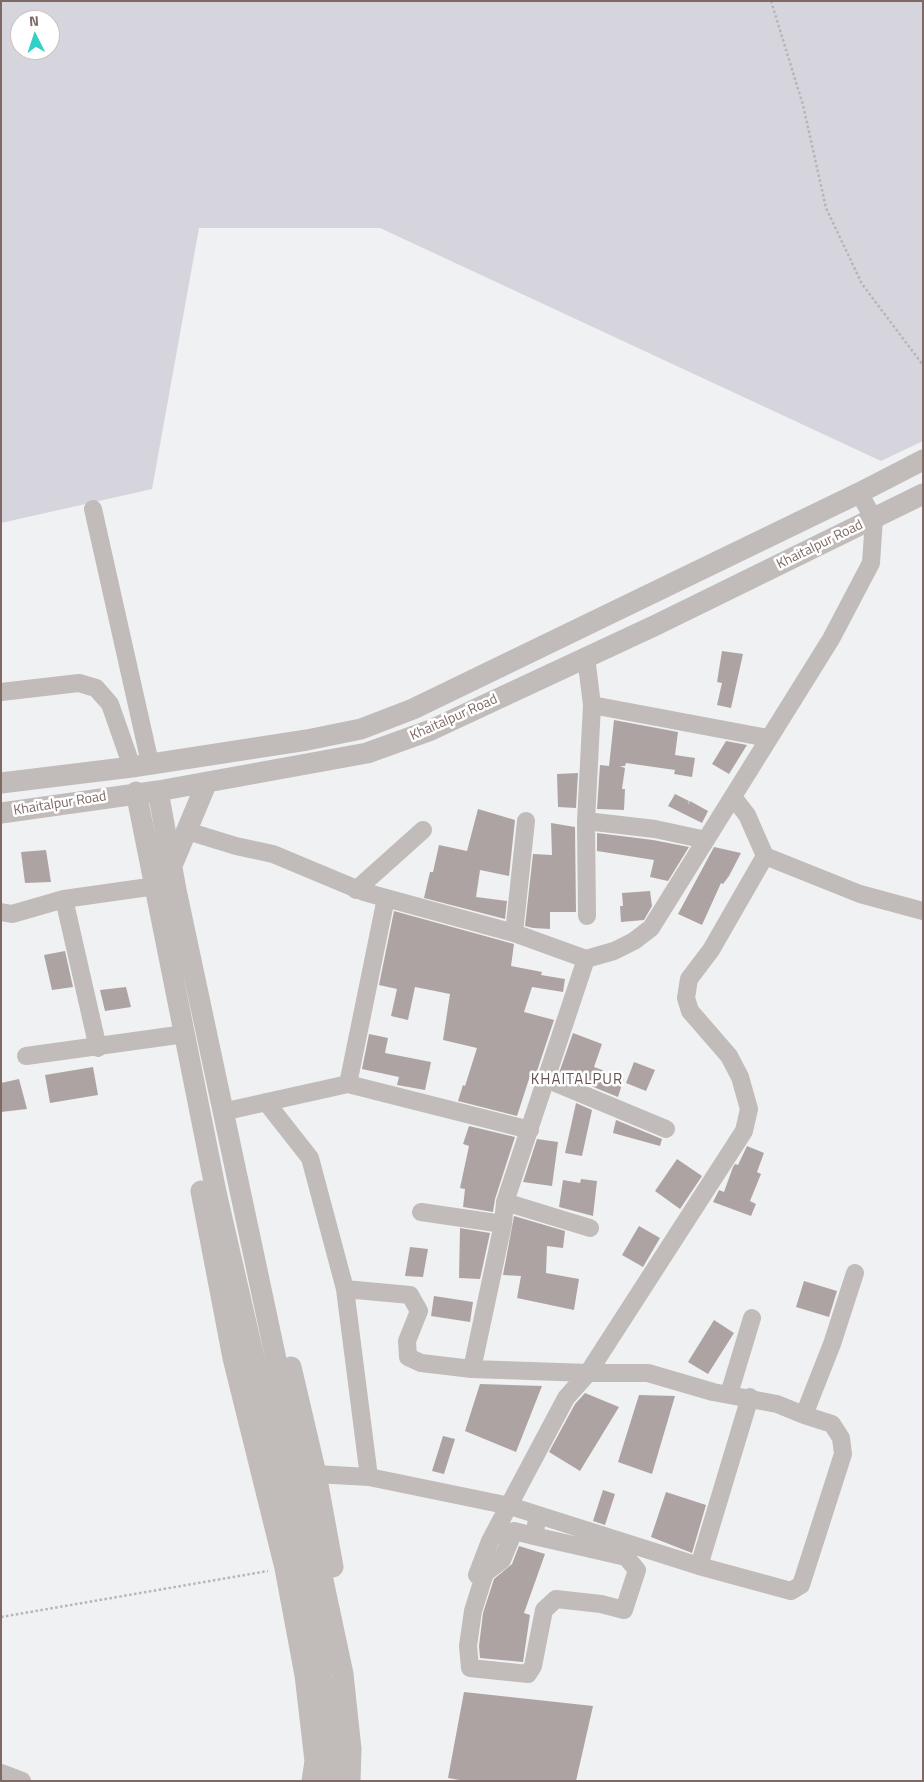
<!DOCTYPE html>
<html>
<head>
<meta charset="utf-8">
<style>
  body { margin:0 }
  #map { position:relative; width:924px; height:1782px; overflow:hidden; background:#f0f1f3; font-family:"Titillium Web",sans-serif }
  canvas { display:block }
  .frame { position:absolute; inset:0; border:2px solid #7e6965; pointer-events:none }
  .north { position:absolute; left:10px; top:10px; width:50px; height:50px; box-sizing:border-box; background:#fff; border:1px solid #cbc3c1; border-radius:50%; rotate:356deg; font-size:14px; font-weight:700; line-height:20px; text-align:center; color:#7e6965 }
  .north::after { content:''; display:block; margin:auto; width:18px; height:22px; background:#32d1c6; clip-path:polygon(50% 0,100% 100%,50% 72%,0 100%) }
</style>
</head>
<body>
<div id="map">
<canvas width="924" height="1782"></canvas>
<div class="frame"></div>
<div class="north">N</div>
</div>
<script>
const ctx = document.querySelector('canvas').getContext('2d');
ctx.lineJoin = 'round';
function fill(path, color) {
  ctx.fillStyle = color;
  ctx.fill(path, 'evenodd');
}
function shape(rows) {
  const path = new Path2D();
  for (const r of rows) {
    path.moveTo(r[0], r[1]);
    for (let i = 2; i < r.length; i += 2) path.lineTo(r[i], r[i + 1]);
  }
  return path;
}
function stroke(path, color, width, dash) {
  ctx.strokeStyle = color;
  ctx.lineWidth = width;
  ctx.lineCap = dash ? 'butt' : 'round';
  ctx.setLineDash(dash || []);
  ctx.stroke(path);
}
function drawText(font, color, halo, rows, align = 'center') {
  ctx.font = font + ' "Titillium Web",sans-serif';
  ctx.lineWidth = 5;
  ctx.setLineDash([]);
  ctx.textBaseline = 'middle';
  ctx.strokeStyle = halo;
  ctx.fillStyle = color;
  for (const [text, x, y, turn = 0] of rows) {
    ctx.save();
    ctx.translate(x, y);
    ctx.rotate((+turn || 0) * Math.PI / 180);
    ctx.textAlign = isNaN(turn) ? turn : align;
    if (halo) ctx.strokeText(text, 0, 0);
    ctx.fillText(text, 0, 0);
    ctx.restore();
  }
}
const green = shape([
  [1,1,923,1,923,441,881,461,380,228,199,228,152,489,1,523],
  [20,20,50,20,50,50,20,50]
]);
const building = shape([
  [722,651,743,654,731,708,717,705,722,683,717,682],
  [614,720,678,732,675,755,695,758,692,777,674,774,675,770,626,763,625,766,620,766,625,768,622,789,625,789,624,810,597,809,600,765,609,766],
  [726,741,747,745,729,774,712,764],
  [578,773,576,808,558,807,557,774],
  [675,794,689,801,688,805,690,801,708,811,702,823,668,806],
  [478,809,515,820,509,876,480,870,476,897,507,901,505,919,424,898,430,872,433,872,439,845,467,851],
  [551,823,575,827,576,912,550,912,550,929,533,928,525,926,533,854,552,855],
  [597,833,653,840,689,847,668,881,650,877,654,860,597,851],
  [714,847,741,853,729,876,723,884,721,883,702,925,678,914],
  [46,850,51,882,25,883,21,852],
  [650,891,652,906,644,920,621,922,620,906,623,906,622,893],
  [394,911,514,944,511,966,542,972,541,975,565,979,563,992,532,987,524,1012,554,1020,535,1077,530,1076,517,1116,458,1101,463,1085,465,1086,477,1048,443,1040,450,994,415,987,408,1020,391,1016,397,989,379,985],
  [65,951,73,987,52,990,44,955],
  [126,987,131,1007,105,1011,100,990],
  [573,1033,602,1044,594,1067,624,1078,618,1097,559,1073],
  [369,1034,388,1038,385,1053,431,1062,425,1090,397,1085,399,1077,362,1069],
  [634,1062,655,1070,646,1091,626,1083],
  [93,1067,98,1095,50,1103,45,1075],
  [19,1079,27,1109,1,1112,1,1083],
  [576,1103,592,1110,582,1156,565,1153],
  [616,1120,662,1139,660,1146,613,1133],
  [469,1126,515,1137,495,1199,493,1212,463,1207,465,1189,460,1188,469,1146,463,1144],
  [537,1139,558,1142,552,1186,523,1182],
  [747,1146,764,1153,757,1172,761,1174,750,1201,756,1204,751,1216,713,1202,719,1190,724,1192,733,1167,735,1164,738,1165],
  [677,1159,702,1176,680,1209,655,1191],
  [581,1179,597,1181,593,1216,559,1207,563,1180,580,1183],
  [514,1216,565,1231,563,1248,547,1246,546,1273,579,1279,574,1310,517,1298,521,1276,503,1275],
  [639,1226,660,1238,643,1267,622,1255],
  [460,1228,490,1233,480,1279,459,1278],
  [410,1247,428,1249,423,1277,405,1276],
  [804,1281,837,1291,829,1317,796,1307],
  [434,1296,473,1302,470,1322,431,1316],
  [714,1320,734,1333,708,1374,688,1362],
  [480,1384,542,1386,516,1452,465,1431],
  [585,1393,619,1407,580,1471,549,1452,575,1404],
  [639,1395,675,1396,652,1474,618,1462],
  [443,1436,455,1439,444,1474,432,1471],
  [603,1490,615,1494,605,1525,593,1521],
  [666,1492,706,1505,692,1553,651,1537],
  [519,1546,545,1554,524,1613,530,1615,523,1662,480,1658,479,1646,483,1613,494,1579,512,1564],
  [464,1692,593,1706,576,1781,465,1781,448,1778]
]);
const path = shape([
  [771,1,803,105,826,208,862,284,923,365],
  [1,1617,268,1571]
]);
const minor = shape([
  [93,509,150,763],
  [586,657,592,705,586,821,587,916],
  [1,692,79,683,96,688,110,704,132,767],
  [592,705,768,738],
  [733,797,747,815,765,856,860,894,923,911],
  [586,821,655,829,706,840],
  [187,831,236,846,273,854,364,892,514,933,586,959],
  [356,890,423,830],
  [64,899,98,1048],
  [1,912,12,914,64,899,156,886],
  [514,933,526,821],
  [26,1056,185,1034],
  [546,1079,666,1129],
  [348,1084,386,898],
  [266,1102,310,1158,345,1289,369,1477],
  [222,1112,348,1084,530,1130],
  [505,1202,590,1228],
  [421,1212,503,1224],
  [345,1289,410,1295,419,1311,407,1341,408,1357,421,1363,472,1369,588,1373,648,1373,713,1392,777,1404,804,1415,832,1344,855,1273],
  [472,1369,503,1224,505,1202,586,959,614,951,634,941,651,928,831,639,871,563,874,519,859,493],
  [729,1394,752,1318],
  [316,1474,369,1477,510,1506,699,1566,791,1591,801,1585,843,1454,841,1438,832,1424,804,1415],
  [534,1536,626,1557,637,1570,624,1610,601,1604,556,1599,544,1610,533,1666,528,1674,470,1668,468,1646,473,1611,485,1573,502,1560,514,1531,534,1536,538,1515],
  [699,1566,750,1397],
  [477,1575,490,1541,566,1398,588,1373,744,1131,749,1109,740,1077,729,1056,690,1011,686,998,689,979,711,950,765,856],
  [1,1773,22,1781]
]);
const tertiary = shape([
  [1,783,132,767,307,740,361,729,413,709,859,493,923,460],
  [158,791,176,890,343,1674,351,1749,350,1781],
  [136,792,216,1192,278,1462,319,1657,330,1730,332,1781],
  [1,813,158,791,367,753,431,730,656,625,923,494],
  [171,868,207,782],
  [201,1191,233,1358,285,1568,305,1675,315,1761,312,1781],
  [291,1367,316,1474,333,1567]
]);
const streetNames = [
  ["Khaitalpur Road",820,545,-26],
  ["Khaitalpur Road",454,718,-24],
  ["Khaitalpur Road",60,804,-9]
];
const neighbourhoodNames = [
  ["KHAITALPUR",577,1080]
];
fill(green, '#d6d4dc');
fill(building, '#aea3a3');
stroke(path, '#b9b5b4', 2.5, [2.5, 2.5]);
stroke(minor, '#c1bbba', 18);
stroke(tertiary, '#c1bbba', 21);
drawText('14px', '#7e6965', '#fff', streetNames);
ctx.letterSpacing = '1px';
drawText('15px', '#645552', '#fff', neighbourhoodNames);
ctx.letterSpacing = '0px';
</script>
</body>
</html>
